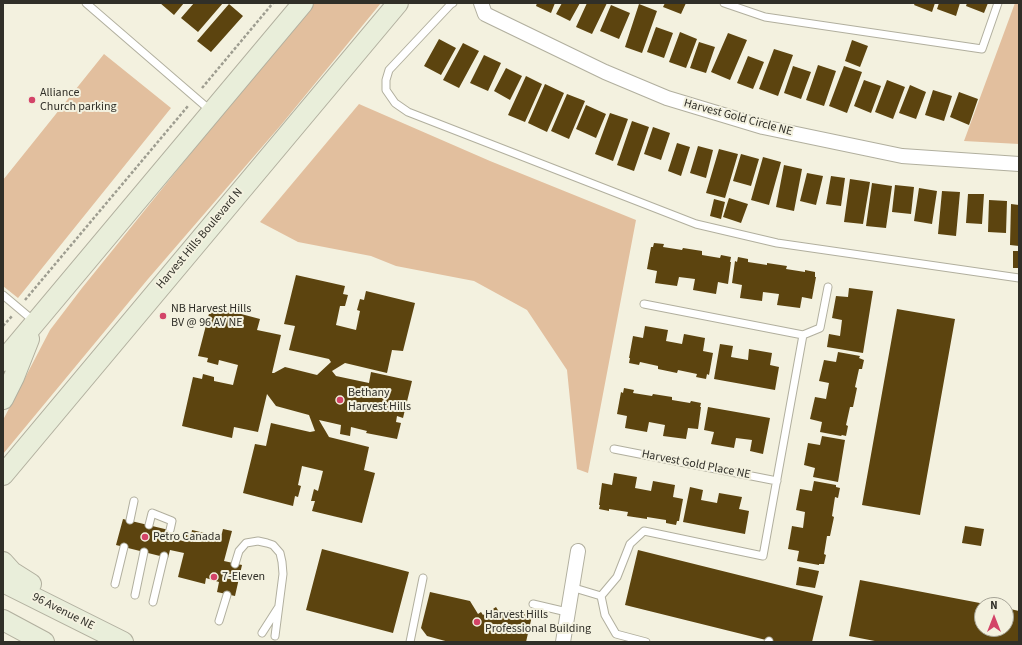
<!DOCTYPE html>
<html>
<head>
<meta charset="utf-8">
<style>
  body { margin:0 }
  #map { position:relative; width:1022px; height:645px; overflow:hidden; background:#f3f1df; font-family:"Source Sans 3",sans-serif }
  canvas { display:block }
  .frame { position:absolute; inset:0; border:4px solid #302f28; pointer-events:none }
  .north { position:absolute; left:974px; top:597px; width:40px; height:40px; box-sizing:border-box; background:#f3f1df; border:1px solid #a5a396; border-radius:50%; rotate:0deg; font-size:11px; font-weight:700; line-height:16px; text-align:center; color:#302f28 }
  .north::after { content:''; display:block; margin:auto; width:14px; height:18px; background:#d34468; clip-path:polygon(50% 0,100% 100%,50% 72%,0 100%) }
</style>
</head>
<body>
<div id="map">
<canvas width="1022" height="645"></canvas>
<div class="frame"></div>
<div class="north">N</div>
</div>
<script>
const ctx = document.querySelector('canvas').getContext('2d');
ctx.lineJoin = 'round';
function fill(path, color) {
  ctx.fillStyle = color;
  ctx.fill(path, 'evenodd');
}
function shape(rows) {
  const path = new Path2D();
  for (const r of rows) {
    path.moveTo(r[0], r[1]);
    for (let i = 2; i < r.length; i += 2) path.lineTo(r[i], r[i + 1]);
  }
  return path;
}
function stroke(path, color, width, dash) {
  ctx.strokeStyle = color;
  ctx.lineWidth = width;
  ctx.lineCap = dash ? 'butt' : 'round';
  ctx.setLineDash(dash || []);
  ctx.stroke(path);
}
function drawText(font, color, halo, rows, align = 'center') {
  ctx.font = font + ' "Source Sans 3",sans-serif';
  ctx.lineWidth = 4;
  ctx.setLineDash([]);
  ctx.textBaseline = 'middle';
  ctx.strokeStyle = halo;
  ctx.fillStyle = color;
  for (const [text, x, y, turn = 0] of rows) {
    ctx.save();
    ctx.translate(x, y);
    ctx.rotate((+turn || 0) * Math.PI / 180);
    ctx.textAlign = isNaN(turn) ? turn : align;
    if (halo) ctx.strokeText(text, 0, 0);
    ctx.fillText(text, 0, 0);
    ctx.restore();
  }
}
const green = shape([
  [312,3,381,3,281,125,148,279,3,454,3,420,50,330,82,288],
  [1015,3,1019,3,1019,144,964,141],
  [104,54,171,108,18,298,3,286,3,180],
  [359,104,490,161,636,220,588,473,577,469,567,370,527,310,474,281,396,266,371,256,298,242,260,222]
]);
const building = shape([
  [160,3,184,3,174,15],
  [194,3,223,3,198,32,181,18],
  [537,3,555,3,551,13,536,6],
  [562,3,580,3,570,21,556,14],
  [587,3,607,3,592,34,576,27],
  [665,3,686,3,681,14,663,7],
  [915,3,935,3,932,12,914,5],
  [939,3,960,3,956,16,937,9],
  [967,3,988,3,984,13,966,6],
  [229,4,243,16,211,52,197,41],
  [639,4,657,11,642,53,625,47],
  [611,5,630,13,619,39,600,31],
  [656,27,673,33,664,58,647,52],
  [680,32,697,39,686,68,669,62],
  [728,33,747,40,730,80,711,72],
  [439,39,456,48,441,75,424,66],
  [852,40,868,46,860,67,845,61],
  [699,42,715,47,706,73,690,68],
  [463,43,479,51,459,88,443,80],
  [774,49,793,55,778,96,759,89],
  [484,55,501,63,488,91,470,83],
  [748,56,764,62,753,89,737,83],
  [818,65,836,71,824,106,806,100],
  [793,66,811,72,801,99,784,93],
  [844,66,862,72,847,113,829,106],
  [506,68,522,76,510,100,494,91],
  [526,76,542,84,525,122,508,115],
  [864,80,881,86,871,113,854,106],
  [887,80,905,87,893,119,875,112],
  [545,84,564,93,547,132,528,123],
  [910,85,926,92,916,119,899,113],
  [933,90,952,96,944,121,925,115],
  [959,92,978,99,969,125,950,117],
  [567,94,585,101,569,139,551,131],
  [586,105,606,114,596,138,576,129],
  [610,113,628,119,613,161,595,154],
  [632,121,649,127,634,171,617,165],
  [653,127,670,133,661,160,644,154],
  [677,143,690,147,681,176,668,171],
  [698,146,713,150,706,178,690,173],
  [719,149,738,154,725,198,706,193],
  [741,154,759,159,751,186,733,181],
  [763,157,781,162,769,205,751,200],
  [784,165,802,169,794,211,776,207],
  [807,173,823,176,816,205,800,201],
  [831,176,845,178,841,206,826,204],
  [850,179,870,182,863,224,844,222],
  [872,183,892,186,886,228,866,226],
  [895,185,914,187,911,214,892,212],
  [919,188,937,191,932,224,914,221],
  [942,191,960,192,956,236,938,234],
  [968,194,984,194,982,224,966,223],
  [729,198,748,204,741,223,723,217],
  [714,199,725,202,721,219,710,216],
  [989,200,1007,201,1006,233,988,232],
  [1011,204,1019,205,1019,246,1010,245],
  [654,243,664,244,663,247,682,250,683,248,702,251,702,255,720,258,721,255,731,257,730,262,731,262,728,284,718,282,716,294,693,290,695,279,679,277,677,286,655,283,657,271,647,269,651,247,653,247],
  [1013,251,1019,251,1019,268,1013,268],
  [738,257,748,259,748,262,767,265,767,263,787,266,786,269,805,272,805,270,815,272,815,277,816,277,812,299,802,297,800,308,777,305,779,294,763,292,762,301,740,298,742,285,732,283,735,261,737,262],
  [296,275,345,286,343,294,348,295,345,306,340,306,336,325,356,330,360,311,357,310,360,299,364,300,366,291,415,303,403,351,392,350,387,373,345,363,332,371,336,376,369,383,371,372,412,381,403,418,397,416,396,422,401,423,397,439,366,433,367,431,351,427,350,436,340,434,341,425,319,420,329,437,369,447,364,470,375,473,362,523,312,511,315,501,311,501,314,489,318,491,323,471,302,466,298,485,301,486,298,497,295,496,293,506,243,493,255,444,266,446,271,423,310,432,315,431,309,415,276,406,267,394,258,432,234,427,232,438,182,426,193,377,202,379,203,374,214,377,214,381,233,385,238,365,219,360,218,365,207,362,208,358,198,356,211,306,260,319,257,330,281,335,272,373,274,373,285,367,317,375,331,362,329,359,289,350,295,326,284,324],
  [849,288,873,291,863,353,827,347,829,334,840,336,842,320,832,318,836,296,848,297],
  [897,309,955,319,920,515,862,505],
  [645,326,668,330,666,341,682,344,684,334,705,338,703,351,713,353,709,375,707,374,706,379,696,377,697,374,678,370,677,373,658,369,658,366,640,362,639,365,629,363,630,358,629,358,633,336,643,338],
  [720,344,733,346,731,357,748,360,749,349,772,353,770,365,779,367,775,390,714,379],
  [838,352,860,356,859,358,864,360,862,369,859,369,855,387,857,388,853,407,850,407,846,425,848,426,846,436,842,435,841,436,820,432,822,422,810,419,815,397,826,399,829,383,819,381,824,360,836,362],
  [624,388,634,390,633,393,652,396,653,394,672,397,672,400,690,403,691,401,701,403,700,407,701,407,698,429,688,428,686,439,663,436,665,425,649,422,647,432,625,428,627,416,617,414,621,392,623,393],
  [708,407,770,418,763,454,750,451,752,440,736,438,734,448,711,444,714,432,704,430],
  [822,436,845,440,838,482,813,477,815,468,804,465,808,443,820,445],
  [614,473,637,477,635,488,651,491,653,481,675,485,673,497,683,499,679,521,677,521,676,525,666,523,666,520,647,517,647,519,627,516,628,512,609,509,609,511,599,509,600,505,599,505,602,483,612,485],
  [814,481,836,485,836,487,840,488,838,498,835,497,832,516,834,517,830,536,827,536,824,554,826,555,824,564,819,564,819,565,797,561,799,551,788,549,792,526,803,528,805,512,796,510,800,489,812,491],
  [690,487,703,490,701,500,717,503,719,493,742,497,739,509,749,511,745,534,683,522],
  [123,519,173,531,172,538,183,541,185,534,191,536,192,530,221,537,223,529,232,531,224,561,242,565,235,596,217,592,219,582,206,578,205,584,178,577,184,553,170,550,168,558,116,545],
  [965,526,984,529,981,546,962,543],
  [322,549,409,572,393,633,306,610],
  [638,550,823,596,812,642,774,642,625,605],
  [799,567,819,571,815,588,796,585],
  [860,580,985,604,982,605,982,629,1006,629,1006,608,1019,611,1019,642,880,642,849,636],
  [430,592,470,601,478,614,481,612,483,615,496,607,501,615,508,610,532,616,526,642,449,642,427,636,421,628]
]);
const path = shape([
  [202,88,273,3],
  [25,300,188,106],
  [3,326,12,316]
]);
const service = shape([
  [86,3,211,111],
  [453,3,451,4,389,70,386,80,386,90,395,103,408,112,696,224,777,243,1019,278],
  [724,3,765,17,982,49,998,3],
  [3,295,35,322],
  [644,304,803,335],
  [614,449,777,481],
  [130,520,134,501],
  [149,525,152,513,172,521,170,530],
  [235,564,239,551,246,543,258,541,267,543,273,545,280,553,282,562,283,574,275,636],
  [115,584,124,547],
  [571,587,601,596,617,577,630,544,644,531,763,556,803,335,820,328,828,287],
  [135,595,144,552],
  [601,596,605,615,616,634,646,642],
  [153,602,164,556],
  [533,604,567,612],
  [219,621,227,595],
  [262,633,278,608],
  [410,642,423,578],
  [768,642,769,641]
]);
const minor = shape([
  [481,3,485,14,605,72,667,98,763,127,902,156,1019,164],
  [563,642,578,551]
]);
const secondary = shape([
  [3,361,303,3],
  [3,399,14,377,29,339],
  [3,475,398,3],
  [3,562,12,572,31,584],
  [3,582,123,642],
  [3,620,44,642]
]);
const markers = [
  [32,100,4,"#d34468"],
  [163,316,4,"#d34468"],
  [340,400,4,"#d34468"],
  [145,537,4,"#d34468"],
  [214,577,4,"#d34468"],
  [477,622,4,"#d34468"]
];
const poiNames = [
  ["Alliance",40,93],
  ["Church parking",40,107],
  ["NB Harvest Hills",171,309],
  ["BV @ 96 AV NE",171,323],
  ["Bethany",348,393],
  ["Harvest Hills",348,407],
  ["Petro Canada",153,537],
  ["7-Eleven",222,577],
  ["Harvest Hills",485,615],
  ["Professional Building",485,629]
];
const streetNames = [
  ["Harvest Gold Circle NE",738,118,15],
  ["Harvest Hills Boulevard N",200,239,-50],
  ["Harvest Gold Place NE",696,465,11],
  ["96 Avenue NE",63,612,27]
];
fill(green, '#e2bf9e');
fill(building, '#5c440f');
stroke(service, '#b1af9e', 9);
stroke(minor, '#b1af9e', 16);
stroke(secondary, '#b1af9e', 22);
stroke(path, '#9e9d90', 2.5, [3, 2]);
stroke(service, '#fff', 7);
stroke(minor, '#fff', 14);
stroke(secondary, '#e9eeda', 20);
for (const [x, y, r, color] of markers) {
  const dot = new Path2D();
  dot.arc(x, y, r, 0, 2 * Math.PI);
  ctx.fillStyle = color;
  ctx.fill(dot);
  stroke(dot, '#f3f1df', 1.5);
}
drawText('12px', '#302f28', '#f3f1df', poiNames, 'left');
drawText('12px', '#302f28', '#f3f1df', streetNames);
</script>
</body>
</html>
